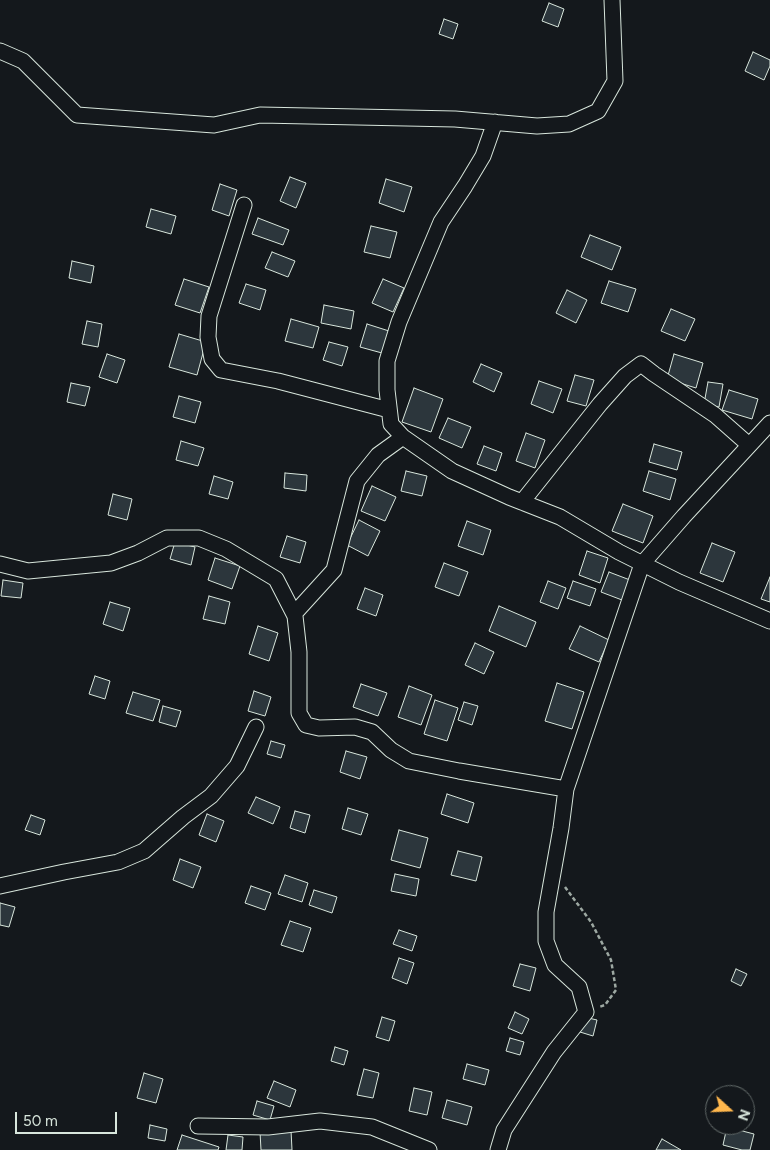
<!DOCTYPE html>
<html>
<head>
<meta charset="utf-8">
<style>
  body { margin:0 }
  #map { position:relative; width:770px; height:1150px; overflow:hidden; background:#14181c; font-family:Figtree,sans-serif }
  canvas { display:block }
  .north { position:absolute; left:705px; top:1085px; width:50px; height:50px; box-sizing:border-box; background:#14181c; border:1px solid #626a69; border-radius:50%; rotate:110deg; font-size:14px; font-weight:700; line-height:20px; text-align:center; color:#d8e6dc }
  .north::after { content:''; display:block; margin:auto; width:18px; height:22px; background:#ffb74d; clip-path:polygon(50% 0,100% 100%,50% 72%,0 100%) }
  .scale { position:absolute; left:15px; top:1112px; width:102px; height:22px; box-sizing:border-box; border:2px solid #d8e6dc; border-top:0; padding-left:6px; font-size:15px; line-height:18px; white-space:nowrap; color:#d8e6dc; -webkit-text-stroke:4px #14181c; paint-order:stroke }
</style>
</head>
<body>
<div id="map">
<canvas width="770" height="1150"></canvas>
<div class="north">N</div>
<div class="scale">50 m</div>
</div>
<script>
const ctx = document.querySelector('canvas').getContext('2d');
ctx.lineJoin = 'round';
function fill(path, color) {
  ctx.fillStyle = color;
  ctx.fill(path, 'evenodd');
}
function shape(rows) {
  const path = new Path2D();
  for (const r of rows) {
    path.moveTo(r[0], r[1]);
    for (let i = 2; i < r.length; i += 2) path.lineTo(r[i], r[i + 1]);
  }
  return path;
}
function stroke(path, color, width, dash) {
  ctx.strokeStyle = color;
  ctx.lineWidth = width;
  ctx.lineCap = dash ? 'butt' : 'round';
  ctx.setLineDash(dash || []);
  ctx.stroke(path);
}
const building = shape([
  [549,3,564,9,558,27,542,21,549,3],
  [444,19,458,24,453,39,439,34,444,19],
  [753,52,770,60,770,66,764,80,745,71,753,52],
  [290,177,306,183,296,208,280,201,290,177],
  [386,179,412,187,404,212,379,203,386,179],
  [220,184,237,190,229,216,212,210,220,184],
  [151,209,176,216,171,234,146,227,151,209],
  [258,218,289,230,283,245,252,234,258,218],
  [371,226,397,232,390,258,364,252,371,226],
  [590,235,621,247,612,270,581,257,590,235],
  [272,252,295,261,288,277,265,268,272,252],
  [72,261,94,266,91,283,69,278,72,261],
  [184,279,209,287,200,313,175,305,184,279],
  [383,279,404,288,393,312,372,303,383,279],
  [609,281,636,289,628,312,601,303,609,281],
  [246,284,266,290,260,310,239,303,246,284],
  [567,290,587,300,576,323,556,313,567,290],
  [324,305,354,311,351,329,321,323,324,305],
  [671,309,695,319,685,341,661,331,671,309],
  [291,319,319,327,313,348,285,341,291,319],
  [87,321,102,324,98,347,82,344,87,321],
  [367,324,389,331,382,353,360,347,367,324],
  [179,334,206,342,197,375,169,367,179,334],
  [329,342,348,347,342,366,323,360,329,342],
  [107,354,125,360,117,383,99,377,107,354],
  [674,354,703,363,696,388,667,379,674,354],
  [481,364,502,373,494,392,473,382,481,364],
  [575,375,594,380,586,406,567,401,575,375],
  [539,381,562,389,553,413,531,404,539,381],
  [708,382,723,384,719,407,704,404,708,382],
  [71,383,90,387,85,406,67,402,71,383],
  [414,388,443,399,431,432,402,422,414,388],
  [729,390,758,399,752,419,722,410,729,390],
  [179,396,201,402,195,423,173,417,179,396],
  [448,418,471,427,462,448,439,438,448,418],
  [526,433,545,440,535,468,516,461,526,433],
  [181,441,204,448,198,466,176,460,181,441],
  [654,444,682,452,677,470,649,462,654,444],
  [484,446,502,453,496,471,477,464,484,446],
  [406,471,427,476,422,496,401,491,406,471],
  [649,471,676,479,670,500,643,491,649,471],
  [285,473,307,475,306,491,284,488,285,473],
  [214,476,233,482,228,499,209,494,214,476],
  [372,486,396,497,385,521,361,511,372,486],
  [113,494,132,499,127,520,108,515,113,494],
  [623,504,653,516,643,543,612,531,623,504],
  [359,520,380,531,368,556,347,545,359,520],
  [467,521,491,530,483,555,458,546,467,521],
  [287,536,306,542,300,563,280,557,287,536],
  [175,542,195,547,191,565,170,559,175,542],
  [712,543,735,552,723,582,700,573,712,543],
  [587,551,608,558,600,583,579,575,587,551],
  [215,558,240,566,232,589,208,580,215,558],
  [444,563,468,572,459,596,435,587,444,563],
  [609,572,630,580,622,600,601,592,609,572],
  [770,577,770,602,761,599,770,577],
  [3,580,23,583,21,598,1,596,3,580],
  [548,581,566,588,558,609,540,602,548,581],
  [573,581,596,589,590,606,567,598,573,581],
  [365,588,383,595,376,616,357,609,365,588],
  [209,596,230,602,225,624,203,619,209,596],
  [110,602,130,608,123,631,103,624,110,602],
  [499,606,536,622,526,647,489,631,499,606],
  [258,626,278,633,269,661,249,654,258,626],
  [580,626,609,640,599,662,569,649,580,626],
  [475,643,494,652,484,674,465,665,475,643],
  [95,676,110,681,105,699,89,694,95,676],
  [557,683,584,692,572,729,545,721,557,683],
  [361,684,387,693,378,716,353,707,361,684],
  [409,686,432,695,421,725,398,717,409,686],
  [254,691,271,697,265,716,248,711,254,691],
  [133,692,160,700,153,721,126,713,133,692],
  [435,700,458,708,447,741,424,734,435,700],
  [464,702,478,706,472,725,458,720,464,702],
  [163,706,181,711,176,727,159,722,163,706],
  [271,741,285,745,281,758,267,754,271,741],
  [346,751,367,757,360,779,340,772,346,751],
  [447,794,474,803,468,823,441,814,447,794],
  [256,797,280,807,273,824,248,813,256,797],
  [348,808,368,814,361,835,342,829,348,808],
  [295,811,310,815,305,833,290,828,295,811],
  [207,814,224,821,216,842,199,835,207,814],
  [31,815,45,820,40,835,25,830,31,815],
  [399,830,428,838,420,868,391,860,399,830],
  [458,851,482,857,476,881,451,875,458,851],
  [180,859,201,867,193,888,173,880,180,859],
  [395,874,419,879,416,896,391,891,395,874],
  [285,875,308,883,302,902,278,894,285,875],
  [251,886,271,893,265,910,245,903,251,886],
  [314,890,337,897,332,913,309,905,314,890],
  [0,903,15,907,9,927,0,925,0,903],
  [290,921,311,928,303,952,281,945,290,921],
  [399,930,417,936,412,951,393,944,399,930],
  [399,958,414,963,407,984,392,978,399,958],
  [520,964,536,968,530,991,513,986,520,964],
  [736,969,747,974,741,986,731,981,736,969],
  [515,1012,529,1019,522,1034,508,1028,515,1012],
  [382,1017,395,1021,389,1041,376,1037,382,1017],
  [584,1017,597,1020,593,1036,580,1032,584,1017],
  [510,1038,524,1042,520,1055,506,1051,510,1038],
  [335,1047,348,1051,344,1065,331,1061,335,1047],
  [467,1064,489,1070,485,1085,463,1079,467,1064],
  [364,1069,379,1073,373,1098,357,1095,364,1069],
  [144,1073,163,1079,156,1103,137,1098,144,1073],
  [274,1081,296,1090,290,1107,267,1098,274,1081],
  [414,1088,432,1092,427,1115,409,1111,414,1088],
  [447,1100,472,1107,467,1125,442,1118,447,1100],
  [257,1101,274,1106,270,1120,253,1115,257,1101],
  [150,1125,167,1129,165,1141,148,1138,150,1125],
  [727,1127,754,1134,750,1150,742,1150,723,1145,727,1127],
  [291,1130,292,1150,261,1150,260,1132,291,1130],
  [182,1135,219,1147,218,1150,177,1150,182,1135],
  [228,1135,243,1137,242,1150,226,1150,228,1135],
  [662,1139,681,1150,656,1150,662,1139]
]);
const path = shape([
  [565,887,591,922,611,960,616,990,605,1005,599,1007]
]);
const minor = shape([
  [0,51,23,61,77,115,214,125,260,115,455,119,537,126,569,124,598,111,615,81,612,0],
  [244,205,209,316,208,337,212,359,221,370,278,381,389,410],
  [403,437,391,424,387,390,387,361,399,322,441,222,465,186,483,156,495,122],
  [522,502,600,404,625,376,641,364,654,374,715,415,749,445],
  [0,564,28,571,111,563,138,553,167,538,199,538,226,549,276,579,295,616,299,652,299,713,306,725,319,728,355,727,372,732,391,750,409,761,459,771,566,789,561,828,546,912,546,941,555,965,579,987,586,1012,554,1052,504,1130,498,1150],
  [294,614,334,570,357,481,378,455,403,437,452,471,509,497,560,517,619,552,679,582,770,621],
  [566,789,642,564,684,516,770,423],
  [0,886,64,872,118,862,144,851,183,817,211,796,237,766,256,727],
  [198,1126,268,1127,320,1121,372,1127,429,1150]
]);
fill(building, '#2c363c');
stroke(building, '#d8e6dc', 1);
stroke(minor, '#d8e6dc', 17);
stroke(path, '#9da8a2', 2.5, [4, 2.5]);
stroke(minor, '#14181c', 15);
</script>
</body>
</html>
